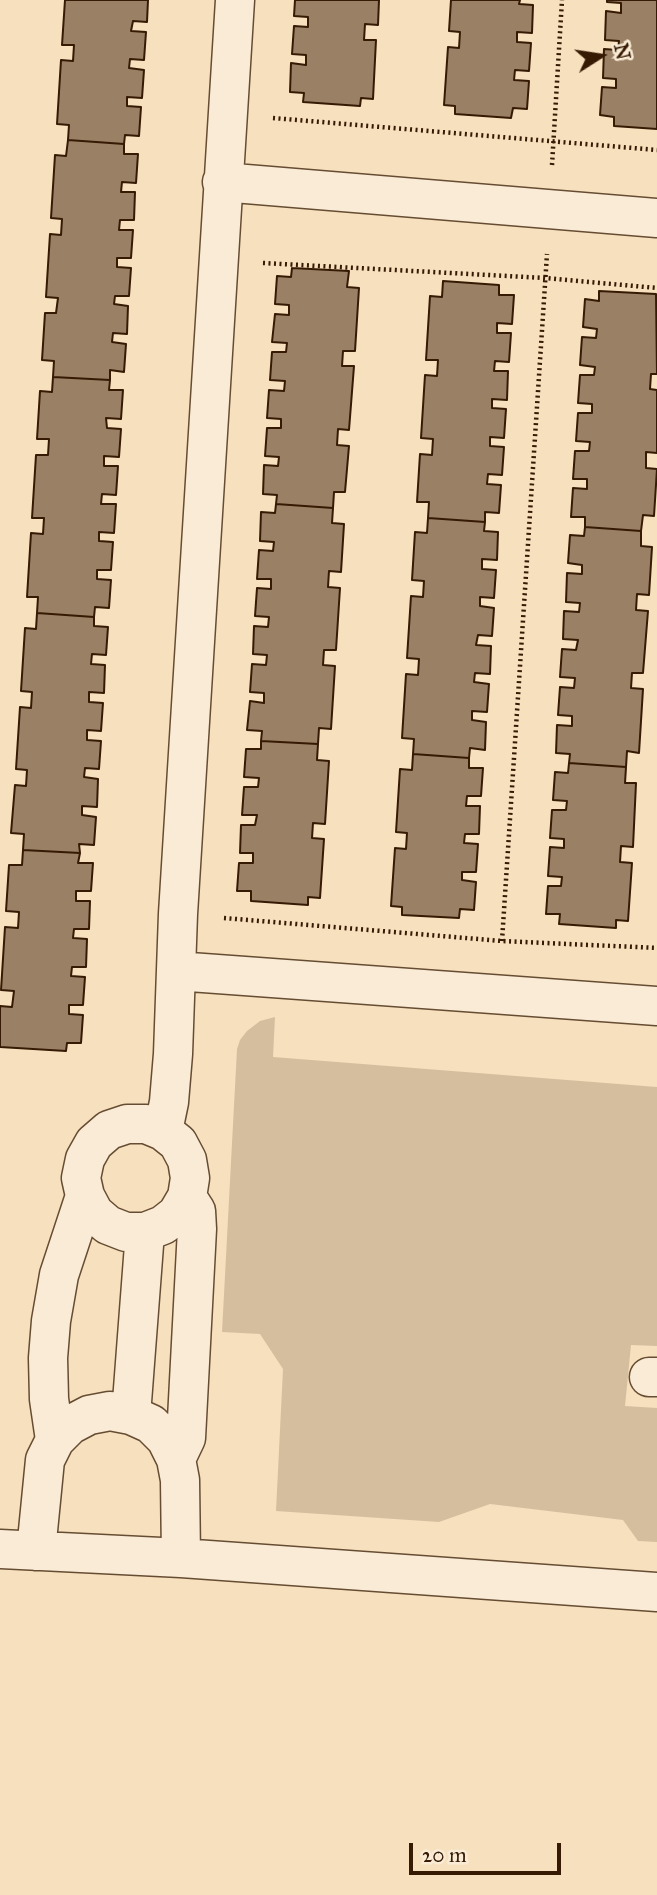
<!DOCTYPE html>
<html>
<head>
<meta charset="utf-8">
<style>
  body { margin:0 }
  #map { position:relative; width:657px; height:1895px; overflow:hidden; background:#f6e0be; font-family:"IM FELL Great Primer",serif }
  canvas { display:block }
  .north { position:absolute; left:566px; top:21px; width:70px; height:70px; -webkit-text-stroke:5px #f9ebd5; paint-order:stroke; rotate:78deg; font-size:19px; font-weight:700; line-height:28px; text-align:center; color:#361a04 }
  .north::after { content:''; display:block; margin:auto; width:24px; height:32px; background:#361a04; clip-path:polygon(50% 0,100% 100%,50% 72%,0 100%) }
  .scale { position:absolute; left:409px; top:1843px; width:152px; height:32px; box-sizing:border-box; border:4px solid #361a04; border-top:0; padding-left:9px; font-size:21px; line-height:24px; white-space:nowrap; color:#361a04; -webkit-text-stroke:5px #f9ebd5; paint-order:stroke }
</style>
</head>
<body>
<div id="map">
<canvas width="657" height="1895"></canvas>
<div class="north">N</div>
<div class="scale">20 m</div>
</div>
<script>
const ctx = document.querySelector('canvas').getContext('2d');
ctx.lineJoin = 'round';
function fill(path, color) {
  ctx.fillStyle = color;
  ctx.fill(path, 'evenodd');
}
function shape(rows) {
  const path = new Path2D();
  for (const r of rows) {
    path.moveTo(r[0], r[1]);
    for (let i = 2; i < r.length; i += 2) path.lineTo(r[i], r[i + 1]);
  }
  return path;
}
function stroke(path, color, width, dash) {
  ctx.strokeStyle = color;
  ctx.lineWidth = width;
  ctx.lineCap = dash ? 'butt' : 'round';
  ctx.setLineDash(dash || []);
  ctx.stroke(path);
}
const green = shape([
  [275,1017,273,1057,657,1087,657,1346,631,1345,625,1406,657,1408,657,1542,638,1541,623,1520,490,1504,439,1522,276,1511,283,1369,260,1334,222,1332,237,1049,240,1040,247,1031,260,1021]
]);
const building = shape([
  [65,0,148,0,147,22,133,21,131,31,146,32,144,60,130,59,129,68,144,70,142,98,127,97,127,106,141,107,139,136,125,135,124,144,68,140,69,125,57,124,61,60,73,61,74,45,62,45,65,0],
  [295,0,379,0,378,25,365,24,364,40,376,40,373,99,361,98,360,106,303,102,304,93,290,92,291,63,306,65,306,55,292,54,294,26,308,27,308,17,294,16,295,0],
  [451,0,520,0,519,4,533,5,532,33,517,32,517,42,531,43,529,71,515,70,514,80,529,81,527,109,513,108,511,118,455,114,455,106,444,105,448,47,459,48,460,32,449,31,451,0],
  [607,0,657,0,657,129,614,126,614,117,600,115,602,87,616,88,616,79,603,78,604,49,618,50,619,41,605,40,606,11,621,13,621,3,607,2,607,0],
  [68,140,124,144,124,154,138,154,136,183,122,182,121,192,135,192,134,220,120,220,119,230,133,230,131,258,117,258,117,267,131,268,129,296,115,296,114,304,128,306,127,334,113,333,112,342,126,344,124,372,110,370,110,380,53,377,54,361,42,360,45,313,56,313,58,298,46,297,50,234,61,235,62,219,51,218,55,155,66,156,68,140],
  [292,268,349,271,347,287,359,288,355,351,343,351,342,366,354,366,349,430,338,429,337,445,349,446,345,492,334,492,333,508,276,504,277,495,263,494,264,465,278,466,279,457,265,456,267,428,281,428,281,419,267,418,269,390,284,391,285,381,270,380,272,352,286,352,287,343,272,342,275,314,289,315,289,305,275,304,277,276,291,277,292,268],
  [443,281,499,285,499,295,514,295,512,324,497,323,497,333,511,333,509,362,495,361,494,371,508,371,507,400,492,399,492,408,506,409,504,438,490,437,490,446,504,447,502,475,488,474,487,484,501,485,499,513,485,512,485,522,428,518,429,502,417,502,420,454,432,455,433,439,421,438,425,375,437,376,438,360,426,360,430,296,442,297,443,281],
  [599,291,656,294,657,374,651,374,650,389,657,390,657,453,646,452,646,468,657,469,654,516,643,515,641,531,585,527,585,517,571,517,573,488,587,489,587,479,573,479,575,451,589,451,590,442,576,441,578,413,592,413,592,404,578,403,580,375,594,375,595,367,580,365,582,337,596,338,597,329,583,327,585,299,599,301,599,291],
  [53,377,110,380,109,390,123,390,121,419,106,418,107,428,121,429,119,457,104,456,104,466,118,466,116,495,102,494,101,504,116,504,114,533,99,532,99,541,113,542,111,570,97,570,97,579,111,580,109,608,95,607,94,617,37,613,38,597,27,597,31,533,43,534,44,518,32,518,36,455,48,455,49,439,37,439,40,391,52,392,53,377],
  [276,504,333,508,332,523,344,524,341,572,329,571,328,587,340,588,336,650,324,650,323,665,335,666,331,729,319,728,318,744,261,741,262,731,247,730,250,701,264,703,264,693,250,692,252,664,266,665,267,655,253,654,254,626,268,627,269,617,255,616,257,588,271,589,271,579,257,579,259,550,273,551,274,542,260,541,261,512,275,513,276,504],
  [428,518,485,522,484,531,498,532,497,560,482,559,482,569,496,570,494,598,480,597,480,606,494,608,492,636,478,635,476,645,491,646,490,674,475,673,474,682,489,684,487,712,472,711,472,720,486,722,485,750,470,748,469,758,413,754,414,739,402,738,406,674,418,675,419,659,407,658,411,596,423,597,424,581,412,580,415,532,427,533,428,518],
  [585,527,641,531,641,546,652,547,649,595,637,594,636,610,648,611,643,673,632,673,631,688,643,689,639,753,627,751,626,767,569,763,570,754,556,753,557,725,572,726,572,716,558,715,560,687,574,688,575,678,560,677,562,649,576,650,578,640,563,639,564,611,579,612,580,603,566,602,567,573,582,574,582,565,568,563,570,535,584,536,585,527],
  [37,613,94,617,94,626,108,627,106,655,92,654,91,664,105,665,104,693,89,692,89,702,103,703,101,731,87,730,87,740,101,741,99,769,85,768,84,777,98,779,97,807,82,806,82,815,96,817,94,845,79,844,80,853,23,850,24,834,11,833,15,785,26,786,27,770,16,769,20,707,31,708,32,692,21,691,25,628,36,629,37,613],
  [261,741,318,744,317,760,329,761,325,824,313,823,312,838,324,839,320,898,308,897,308,905,251,901,251,891,237,891,239,863,253,863,253,853,240,853,241,825,255,825,257,815,242,815,244,787,258,787,259,778,244,777,246,749,261,749,261,741],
  [413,754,469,758,469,768,483,768,481,796,467,796,466,806,480,806,479,834,465,834,464,843,478,844,476,872,462,872,462,880,476,882,474,910,460,909,459,918,402,915,402,907,391,906,395,848,406,849,407,833,396,832,400,769,412,770,413,754],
  [569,763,626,767,625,783,636,783,633,847,621,846,620,862,632,863,628,921,616,920,616,928,559,924,560,914,546,914,548,886,561,886,562,877,548,876,550,847,564,848,564,839,550,838,552,810,566,810,567,801,553,800,555,772,568,773,569,763],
  [23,850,80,853,78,863,93,863,91,891,76,891,76,901,90,901,89,929,74,929,73,938,87,939,86,967,72,967,71,976,85,977,83,1005,69,1005,69,1014,83,1015,81,1043,67,1043,66,1051,0,1047,0,1006,12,1007,14,991,1,990,5,927,18,928,19,912,6,911,9,865,22,865,23,850]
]);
const path = shape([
  [273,118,657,150],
  [552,165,562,0],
  [263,263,545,278,657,288],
  [224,918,502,941,657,948],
  [502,941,547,254]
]);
const minor = shape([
  [222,182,657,218],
  [176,971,657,1006],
  [163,1131,169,1102,173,1054,178,914,235,0],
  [649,1377,657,1377],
  [131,1415,145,1232],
  [55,1440,49,1399,48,1358,51,1321,59,1275,85,1196,81,1178,85,1159,94,1143,109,1130,127,1124,146,1124,163,1131,178,1143,187,1160,190,1178,187,1197,177,1214,163,1225,145,1232,126,1232,108,1225,94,1213,85,1196],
  [176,1459,186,1438,197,1229,196,1211,187,1197],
  [0,1549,181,1558,657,1592],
  [36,1551,45,1460,55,1440,70,1425,89,1415,110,1411,131,1415,151,1424,166,1439,176,1459,180,1480,181,1558]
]);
fill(green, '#d5be9e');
fill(building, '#9a8165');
stroke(building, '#361a04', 2);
stroke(minor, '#664c32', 41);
stroke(path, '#361a04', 4.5, [2, 3.5]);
stroke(minor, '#f9ebd5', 38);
</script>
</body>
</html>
